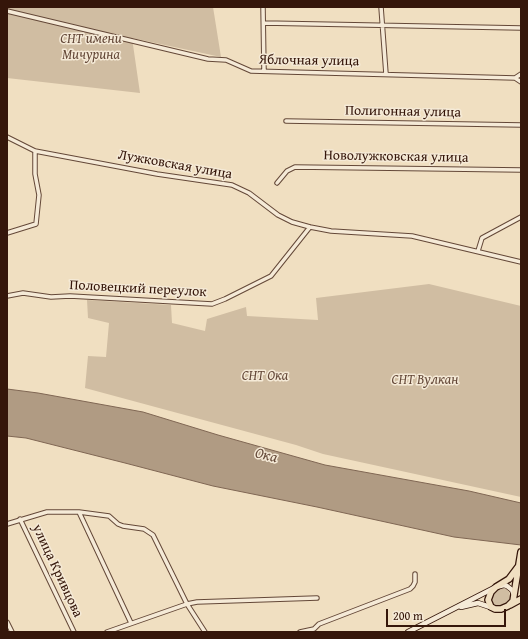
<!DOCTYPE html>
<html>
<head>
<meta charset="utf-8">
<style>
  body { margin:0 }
  #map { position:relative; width:528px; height:639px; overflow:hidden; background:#f0dfc1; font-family:"Gentium Book Plus",serif }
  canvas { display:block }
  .frame { position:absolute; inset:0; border:8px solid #35160a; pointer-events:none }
  .scale { position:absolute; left:386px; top:609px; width:120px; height:18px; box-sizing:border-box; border:2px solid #35160a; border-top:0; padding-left:5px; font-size:12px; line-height:14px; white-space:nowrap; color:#35160a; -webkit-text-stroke:3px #f5ead7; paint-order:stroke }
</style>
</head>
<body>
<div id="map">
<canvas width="528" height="639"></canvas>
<div class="frame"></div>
<div class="scale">200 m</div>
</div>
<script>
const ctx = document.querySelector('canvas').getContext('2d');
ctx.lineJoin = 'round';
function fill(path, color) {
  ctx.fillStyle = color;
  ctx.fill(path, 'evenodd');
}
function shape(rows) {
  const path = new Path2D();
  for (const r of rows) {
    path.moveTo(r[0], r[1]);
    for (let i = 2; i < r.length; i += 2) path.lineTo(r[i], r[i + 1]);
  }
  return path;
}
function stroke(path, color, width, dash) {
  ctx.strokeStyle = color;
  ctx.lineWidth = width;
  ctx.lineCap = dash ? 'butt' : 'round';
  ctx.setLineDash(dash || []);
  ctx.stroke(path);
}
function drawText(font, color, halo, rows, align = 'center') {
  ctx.font = font + ' "Gentium Book Plus",serif';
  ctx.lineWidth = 3;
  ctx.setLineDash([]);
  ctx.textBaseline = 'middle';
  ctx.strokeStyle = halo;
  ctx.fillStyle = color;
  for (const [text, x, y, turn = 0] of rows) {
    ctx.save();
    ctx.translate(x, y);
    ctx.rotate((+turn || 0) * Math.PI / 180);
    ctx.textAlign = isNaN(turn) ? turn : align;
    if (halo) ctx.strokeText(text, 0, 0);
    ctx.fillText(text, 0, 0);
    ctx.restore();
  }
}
const green = shape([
  [7,7,213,7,221,57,132,38,140,93,7,78],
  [429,284,521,306,521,497,323,454,296,445,85,388,88,356,106,357,109,323,88,318,87,300,171,305,172,323,205,331,207,319,246,307,247,316,318,320,316,298],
  [500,588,506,589,509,592,511,598,508,603,501,607,497,607,491,603,490,598,497,589]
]);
const water = shape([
  [7,389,38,393,143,412,218,435,325,465,469,491,521,503,521,545,454,537,317,507,213,486,125,463,26,438,7,436,7,389]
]);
const minor = shape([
  [263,7,264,71],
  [381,7,386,74],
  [7,11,208,59,226,60,251,71,515,78,521,82],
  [264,23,521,28],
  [515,78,521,74],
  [286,121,521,125],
  [7,137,35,151,157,174,232,185,249,193,278,215,292,222,310,227,331,231,412,236,521,262],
  [277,183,287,171,295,167,521,170],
  [7,233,36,224,39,195,35,174,35,151],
  [478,251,482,238,521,217],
  [7,296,23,293,51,297,70,296,212,304,225,299,271,276,310,227],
  [79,512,131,623],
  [20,519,74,632],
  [7,524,47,512,79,512,109,516,118,524,123,526,144,529,153,535,187,604,205,632],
  [7,622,12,632],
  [107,632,187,604,197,602,317,598],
  [300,632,314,629,319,624,410,589,413,586,415,582,415,574]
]);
const secondary = shape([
  [461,607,478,603,493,608],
  [408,632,496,587,504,585,507,586,512,590,514,595]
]);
const trunk = shape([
  [518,567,509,579,496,587,491,592,488,600,491,607,495,609,501,609,508,606,513,601,521,552],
  [510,605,521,599]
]);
const parkNames = [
  ["СНТ имени",91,39],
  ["Мичурина",91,55],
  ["СНТ Ока",265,376],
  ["СНТ Вулкан",425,380]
];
const streetNames = [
  ["Яблочная улица",309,61,1],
  ["Полигонная улица",403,112,1],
  ["Новолужковская улица",396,157,1],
  ["Лужковская улица",175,165,10],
  ["Половецкий переулок",138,289,3],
  ["улица Кривцова",57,571,65]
];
const waterNames = [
  ["Ока",266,456,13]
];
fill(green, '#d0bda2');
fill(water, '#b09b83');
stroke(water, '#7f6653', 1);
stroke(minor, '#644838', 5.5);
stroke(secondary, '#35160a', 6);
stroke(trunk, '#35160a', 8);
stroke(minor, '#f5ead7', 3.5);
stroke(secondary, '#f5ead7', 4.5);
stroke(trunk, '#f0dfc1', 5.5);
drawText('italic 14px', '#644838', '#f5ead7', parkNames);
drawText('14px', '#35160a', '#f5ead7', streetNames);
drawText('italic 15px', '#664b3a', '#f5ead7', waterNames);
</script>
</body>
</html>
